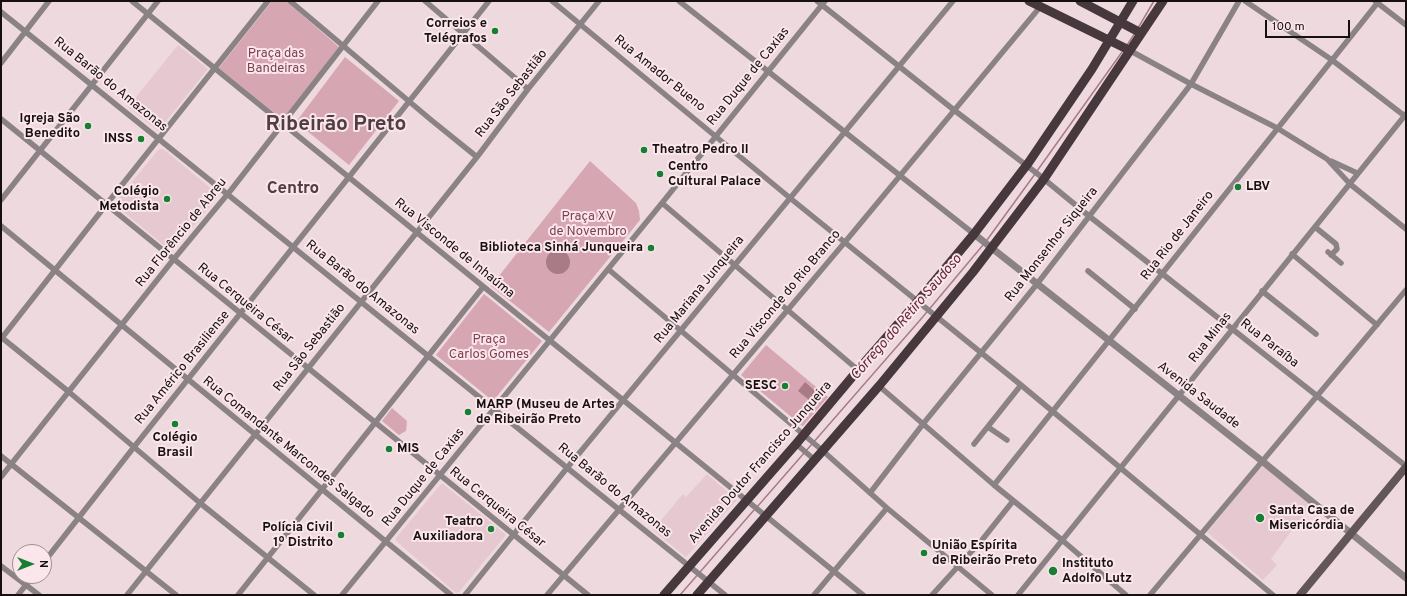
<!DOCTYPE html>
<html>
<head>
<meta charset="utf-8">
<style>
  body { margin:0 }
  #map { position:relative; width:1407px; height:596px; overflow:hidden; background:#eed9de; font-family:Overpass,sans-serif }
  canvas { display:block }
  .frame { position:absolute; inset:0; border:2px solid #161011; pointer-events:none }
  .north { position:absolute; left:12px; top:544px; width:40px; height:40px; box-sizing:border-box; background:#fbe6eb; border:1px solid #9f9094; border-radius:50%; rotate:90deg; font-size:11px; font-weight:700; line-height:16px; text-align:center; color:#161011 }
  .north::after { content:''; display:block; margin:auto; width:14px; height:18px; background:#177f33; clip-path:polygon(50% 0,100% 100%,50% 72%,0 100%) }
  .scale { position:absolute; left:1265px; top:20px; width:85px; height:18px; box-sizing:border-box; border:2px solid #161011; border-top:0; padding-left:5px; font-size:12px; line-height:14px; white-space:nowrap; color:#161011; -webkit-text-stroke:3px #fbe6eb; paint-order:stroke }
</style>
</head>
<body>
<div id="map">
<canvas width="1407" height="596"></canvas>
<div class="frame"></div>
<div class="north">N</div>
<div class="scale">100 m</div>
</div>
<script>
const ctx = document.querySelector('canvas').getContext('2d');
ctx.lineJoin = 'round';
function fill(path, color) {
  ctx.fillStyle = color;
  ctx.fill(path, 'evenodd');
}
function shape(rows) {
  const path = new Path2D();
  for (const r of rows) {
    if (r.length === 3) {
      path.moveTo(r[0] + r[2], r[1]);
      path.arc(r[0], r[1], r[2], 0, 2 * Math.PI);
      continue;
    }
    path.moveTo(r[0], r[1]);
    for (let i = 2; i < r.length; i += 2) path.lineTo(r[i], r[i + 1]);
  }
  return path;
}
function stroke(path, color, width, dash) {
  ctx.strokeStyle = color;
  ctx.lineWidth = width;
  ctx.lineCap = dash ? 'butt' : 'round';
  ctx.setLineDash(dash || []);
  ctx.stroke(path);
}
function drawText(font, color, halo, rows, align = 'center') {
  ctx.font = font + ' Overpass,sans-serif';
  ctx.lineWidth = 4;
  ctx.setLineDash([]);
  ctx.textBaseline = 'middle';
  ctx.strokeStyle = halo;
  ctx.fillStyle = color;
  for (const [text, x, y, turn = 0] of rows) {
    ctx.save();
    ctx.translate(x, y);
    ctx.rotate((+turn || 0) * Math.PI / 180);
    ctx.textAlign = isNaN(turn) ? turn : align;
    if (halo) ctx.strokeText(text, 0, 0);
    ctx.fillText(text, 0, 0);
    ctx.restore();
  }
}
const built = shape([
  [178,45,208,69,158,131,128,107],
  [160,149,163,149,219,195,173,251,171,251,114,204,158,150],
  [1262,465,1311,504,1271,559,1277,565,1263,580,1207,532],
  [707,474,737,500,686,557,653,530,683,494,686,497],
  [441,484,443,484,505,534,505,536,459,592,456,593,396,541,396,538]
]);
const green = shape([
  [272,1,286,1,339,47,283,120,219,68],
  [345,57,399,101,349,165,296,122],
  [590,161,636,203,639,211,640,220,549,332,491,286],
  [484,294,542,341,493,401,436,355],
  [766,345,828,397,803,426,801,425,741,375],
  [392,408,407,421,406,431,399,435,382,421]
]);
const water = shape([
  [558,262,12],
  [805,382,821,396,814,404,798,391]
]);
const stream = shape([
  [1138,28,1154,1],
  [1127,45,1135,33],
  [1037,171,1122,52],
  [987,240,1035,174],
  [757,507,921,319,983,245],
  [680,595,754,510]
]);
const minor = shape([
  [132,1,863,595],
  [290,1,430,119,477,157],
  [425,1,528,89],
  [552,1,790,198,1021,385,1273,595],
  [679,1,974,234],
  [817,1,954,110,1039,175,1089,216,1406,466],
  [1245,1,1332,60,1406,117],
  [1375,1,1406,25],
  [1,12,725,595],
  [1129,50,1191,84,1277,128,1327,159,1350,184,1406,229],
  [1,63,49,1],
  [1,119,588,595],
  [1331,161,1357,173],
  [1,200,158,1],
  [662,203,858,370],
  [1,226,451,595],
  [1315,227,1336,244,1337,249,1331,255],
  [1328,252,1341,263],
  [1292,254,1377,325],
  [608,269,823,451,887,508,992,595],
  [1088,271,1135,309],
  [1262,291,1316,334],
  [1,337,69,392,200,503,314,595],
  [1,339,106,205,268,1],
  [879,386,994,485,1062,540,1126,595],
  [988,427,1007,440],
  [796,444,815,460],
  [974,444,1021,385],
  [1,456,176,595],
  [1,477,173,260,231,190,378,1],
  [994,485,1379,1],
  [870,493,923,424,1037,284,1191,84,1239,1],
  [44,562,134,447,489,1],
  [1,566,39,595],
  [18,595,33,576],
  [127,595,477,157,528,89,599,1],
  [238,595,483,287],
  [342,595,662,203,825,1],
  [465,595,567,468,953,1],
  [547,595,845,242,1040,7],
  [814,595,887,508],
  [932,595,982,540,1013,501],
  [1018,595,1406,114],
  [1150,595,1406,290]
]);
const tertiary = shape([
  [974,234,1262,461,1406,578]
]);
const secondary = shape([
  [1300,595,1406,467]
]);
const primary = shape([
  [1029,1,1129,50],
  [1080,1,1141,33],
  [664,595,796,444,858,370,918,301,974,234,1029,162,1092,69,1133,1],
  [697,595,879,386,973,272,1044,179,1163,1]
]);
const markers = [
  [495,31,4,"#177f33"],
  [88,126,4,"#177f33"],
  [141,139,4,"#177f33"],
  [644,150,4,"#177f33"],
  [660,174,4,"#177f33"],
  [1238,187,4,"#177f33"],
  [167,199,4,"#177f33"],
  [651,248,4,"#177f33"],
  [785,386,4,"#177f33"],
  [468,412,4,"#177f33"],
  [175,424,4,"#177f33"],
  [389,449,4,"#177f33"],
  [1260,518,5,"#177f33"],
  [491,529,4,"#177f33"],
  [341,535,4,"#177f33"],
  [924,553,4,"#177f33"],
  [1053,571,5,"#177f33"]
];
const poiNames = [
  ["Correios e",487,24],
  ["Telégrafos",487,39],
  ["Igreja São",80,119],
  ["Benedito",80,134],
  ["INSS",133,139],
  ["Theatro Pedro II",652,150,"left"],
  ["Centro",668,167,"left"],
  ["Cultural Palace",668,182,"left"],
  ["LBV",1246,187,"left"],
  ["Colégio",159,192],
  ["Metodista",159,207],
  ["Biblioteca Sinhá Junqueira",643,248],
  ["SESC",777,386],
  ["MARP (Museu de Artes",476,405,"left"],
  ["de Ribeirão Preto",476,420,"left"],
  ["Colégio",175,438,"center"],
  ["Brasil",175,453,"center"],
  ["MIS",397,449,"left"],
  ["Santa Casa de",1269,511,"left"],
  ["Misericórdia",1269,526,"left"],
  ["Teatro",483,522],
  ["Auxiliadora",483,537],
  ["Polícia Civil",333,528],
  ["1º Distrito",333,543],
  ["União Espírita",932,546,"left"],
  ["de Ribeirão Preto",932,561,"left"],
  ["Instituto",1062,564,"left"],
  ["Adolfo Lutz",1062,579,"left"]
];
const parkNames = [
  ["Praça das",276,54],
  ["Bandeiras",276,69],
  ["Praça XV",588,217],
  ["de Novembro",588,232],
  ["Praça",489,340],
  ["Carlos Gomes",489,355]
];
const streetNames = [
  ["Rua Amador Bueno",659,74,39],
  ["Rua Duque de Caxias",749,77,-51],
  ["Rua Barão do Amazonas",110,85,39],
  ["Rua São Sebastião",512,94,-52],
  ["Rua Florêncio de Abreu",182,233,-51],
  ["Rua Rio de Janeiro",1178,236,-52],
  ["Rua Monsenhor Siqueira",1052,245,-52],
  ["Rua Visconde de Inhaúma",454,249,39],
  ["Rua Barão do Amazonas",362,288,39],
  ["Rua Mariana Junqueira",700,290,-51],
  ["Rua Visconde do Rio Branco",786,295,-50],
  ["Rua Cerqueira César",245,304,39],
  ["Rua Minas",1211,338,-52],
  ["Rua Paraíba",1269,344,38],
  ["Rua São Sebastião",310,348,-52],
  ["Rua Américo Brasiliense",183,368,-51],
  ["Avenida Saudade",1198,396,38],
  ["Rua Comandante Marcondes Salgado",288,448,39],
  ["Avenida Doutor Francisco Junqueira",761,463,-49],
  ["Rua Duque de Caxias",424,478,-51],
  ["Rua Barão do Amazonas",614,491,39],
  ["Rua Cerqueira César",497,508,39]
];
const waterNames = [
  ["Córrego do Retiro Saudoso",907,318,-49]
];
const districtNames = [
  ["Centro",293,190]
];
const townNames = [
  ["Ribeirão Preto",336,126]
];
fill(built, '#e6c9d0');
fill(green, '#d6a6b3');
fill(water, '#a87b87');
stroke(stream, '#a87b87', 1.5);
stroke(minor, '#8a8284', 5.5);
stroke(tertiary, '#8a8284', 7);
stroke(secondary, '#625659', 8);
stroke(primary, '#46383c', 9);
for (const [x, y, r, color] of markers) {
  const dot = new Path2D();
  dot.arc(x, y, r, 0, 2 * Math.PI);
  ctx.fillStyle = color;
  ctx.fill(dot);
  stroke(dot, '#fbe6eb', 1.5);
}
drawText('bold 13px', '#161011', '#fbe6eb', poiNames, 'right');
drawText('13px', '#7c3e52', '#fbe6eb', parkNames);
drawText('13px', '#161011', '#fbe6eb', streetNames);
drawText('italic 14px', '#63283d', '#fbe6eb', waterNames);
drawText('bold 17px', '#4f3e43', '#fbe6eb', districtNames);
drawText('bold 21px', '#4f3e43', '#fbe6eb', townNames);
</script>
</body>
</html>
